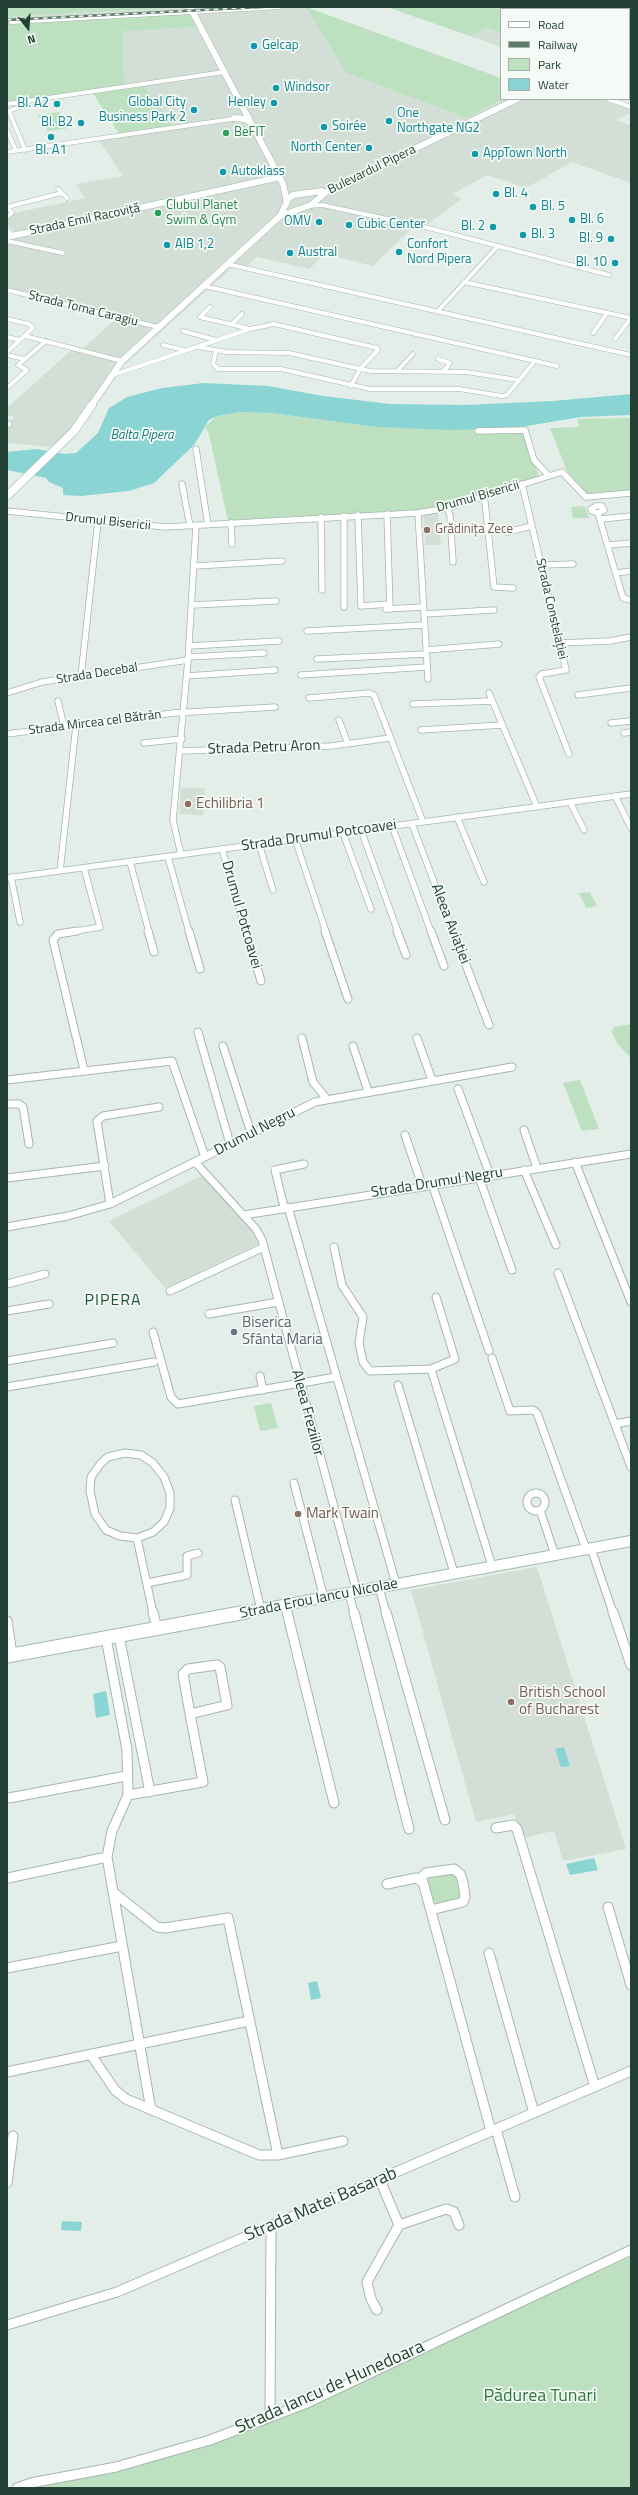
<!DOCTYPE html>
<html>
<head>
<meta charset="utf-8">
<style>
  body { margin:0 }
  #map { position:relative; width:638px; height:2495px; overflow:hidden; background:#e4eee8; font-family:"Titillium Web",sans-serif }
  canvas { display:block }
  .frame { position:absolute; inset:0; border:8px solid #224033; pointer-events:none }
  .legend { position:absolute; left:500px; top:8px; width:130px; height:92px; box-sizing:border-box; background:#f5faf6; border:1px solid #a1b0a8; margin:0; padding:5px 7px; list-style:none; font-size:12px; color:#224033 }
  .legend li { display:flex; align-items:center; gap:8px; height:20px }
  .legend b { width:20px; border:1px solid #a1b0a8 }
  .north { position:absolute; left:8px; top:8px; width:40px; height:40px; -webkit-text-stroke:3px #f5faf6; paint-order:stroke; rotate:163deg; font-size:11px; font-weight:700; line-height:16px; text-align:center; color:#224033 }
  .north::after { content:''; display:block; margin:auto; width:14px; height:18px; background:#224033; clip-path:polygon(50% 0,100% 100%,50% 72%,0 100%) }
</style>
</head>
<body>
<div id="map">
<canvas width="638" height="2495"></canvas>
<div class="frame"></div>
<ul class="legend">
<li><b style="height:5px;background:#fff"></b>Road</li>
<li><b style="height:5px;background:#5d7c6e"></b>Railway</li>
<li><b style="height:11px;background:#bce0c0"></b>Park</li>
<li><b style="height:11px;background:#8ad5d4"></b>Water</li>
</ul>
<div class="north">N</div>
</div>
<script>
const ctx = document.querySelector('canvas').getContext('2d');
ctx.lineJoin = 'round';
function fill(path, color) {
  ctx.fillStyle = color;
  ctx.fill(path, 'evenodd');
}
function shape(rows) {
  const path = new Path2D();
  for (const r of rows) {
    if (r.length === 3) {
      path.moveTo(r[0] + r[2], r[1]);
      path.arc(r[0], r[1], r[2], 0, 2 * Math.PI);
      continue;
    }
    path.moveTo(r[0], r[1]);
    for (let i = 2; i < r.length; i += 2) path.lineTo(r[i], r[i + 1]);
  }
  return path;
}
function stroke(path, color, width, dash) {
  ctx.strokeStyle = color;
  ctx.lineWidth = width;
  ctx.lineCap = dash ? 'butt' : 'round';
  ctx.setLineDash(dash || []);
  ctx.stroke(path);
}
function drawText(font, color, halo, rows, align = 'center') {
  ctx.font = font + ' "Titillium Web",sans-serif';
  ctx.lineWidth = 3.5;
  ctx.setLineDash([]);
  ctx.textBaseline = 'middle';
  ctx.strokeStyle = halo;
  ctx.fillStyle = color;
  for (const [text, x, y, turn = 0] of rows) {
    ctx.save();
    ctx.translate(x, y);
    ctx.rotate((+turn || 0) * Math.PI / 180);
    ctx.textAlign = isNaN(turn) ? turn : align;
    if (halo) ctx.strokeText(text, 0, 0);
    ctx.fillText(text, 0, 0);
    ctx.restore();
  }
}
const built = shape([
  [194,7,272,7,7,21,7,17],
  [306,7,346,73,467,118,506,99,612,99,631,106,631,113,616,120,631,126,631,183,572,162,526,188,487,175,453,194,461,199,428,224,412,228,373,266,325,254,309,269,257,257,246,267,236,264,122,367,89,417,63,448,7,443,7,424,15,417,7,415,7,408,76,346,83,348,120,316,7,288,7,235,15,233,7,223,7,219,14,213,85,198,76,184,123,176,99,140,173,127,124,85,123,31,195,27,189,13],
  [491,7,631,7,631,46,629,47,629,9,501,10],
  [487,28,501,33,501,47,470,36],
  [438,512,441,545,426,545,423,513],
  [181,788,205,788,203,815,179,814],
  [203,1175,253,1232,258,1244,165,1288,109,1221],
  [537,1567,626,1849,563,1861,554,1831,522,1838,514,1814,476,1822,411,1590]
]);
const green = shape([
  [7,7,185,7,7,17],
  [306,7,501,78,501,99,504,99,467,118,346,73],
  [387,7,491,7,501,10,501,33,487,28,470,36],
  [182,12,189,13,196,27,123,31,124,85,142,83,174,129,121,137,91,90,7,102,7,21],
  [59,112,69,128,48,131,38,115],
  [240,412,271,413,377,427,518,430,523,433,539,476,444,506,419,510,228,521,209,434,205,427,217,416],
  [631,418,631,492,589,497,567,471,550,428,579,427,577,419],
  [585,506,589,518,573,518,571,507],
  [590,892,597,906,586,908,579,893],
  [631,1024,631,1058,617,1043,612,1032,614,1027],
  [580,1080,599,1129,582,1131,563,1083],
  [271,1403,278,1428,260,1431,254,1406],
  [450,1873,455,1874,460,1897,437,1904,433,1900,427,1881,431,1877],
  [631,2257,631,2488,17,2488,116,2467,307,2403]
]);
const water = shape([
  [204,383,268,386,323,396,390,404,464,405,553,401,631,394,631,415,581,417,515,428,451,430,377,427,271,413,240,412,217,416,209,420,194,445,154,483,129,491,81,496,63,495,63,488,49,482,46,478,7,470,7,452,37,449,65,454,76,453,98,433,109,408,127,397,162,388],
  [106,1691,110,1715,96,1718,93,1694],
  [564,1747,570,1766,561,1767,555,1749],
  [594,1858,598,1870,570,1875,566,1864],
  [317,1981,321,1998,311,2000,308,1983],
  [62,2221,82,2222,81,2231,61,2230]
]);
const streetFar3 = shape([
  [11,22,280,7],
  [608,99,631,107],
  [7,104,224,72],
  [22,106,9,111,25,150],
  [7,130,16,151],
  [7,152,239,118],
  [58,189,67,198],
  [307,206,322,205,429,228,609,275],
  [7,207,62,193],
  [7,207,12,213,7,217],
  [7,230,12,235],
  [7,241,63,253],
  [227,264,631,355],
  [464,282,631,318],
  [204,286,557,366],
  [7,290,158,327],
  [210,307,200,317,250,329],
  [437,312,498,246],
  [7,319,29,324,33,328,7,352],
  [232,324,242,314],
  [183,331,216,340],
  [593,333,607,313],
  [25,336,122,361],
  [7,337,20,340],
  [615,339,631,318],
  [163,345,184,350],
  [198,347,227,352,289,353,370,371,466,372,518,380],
  [216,351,213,364,218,369,281,369,370,389,459,389,502,396,507,395,534,362],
  [7,355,24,359],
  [438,359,450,363,444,371],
  [397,371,413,354],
  [110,376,250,329,274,324,377,348,378,350,360,369,351,386],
  [7,388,27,370,18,365,46,341]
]);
const streetFar2 = shape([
  [7,424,9,424],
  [478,431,525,430,534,460,549,476],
  [196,449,208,525],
  [182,484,190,526],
  [522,484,566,670,542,674,539,677,569,754],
  [482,497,485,502,494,587,513,588],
  [596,506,602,506,604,510,598,513,592,511,591,509,596,506],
  [447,508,450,515,453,562],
  [7,511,165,527,418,513,447,508,562,472,586,497,631,493],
  [418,513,428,679],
  [598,513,623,598,631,600],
  [387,514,390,609],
  [358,515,361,606,389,604],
  [344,516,344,607],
  [321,517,322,590],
  [602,519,631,516],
  [231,523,232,544],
  [507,532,532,526],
  [609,545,631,543],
  [541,565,573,564],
  [195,566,282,561],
  [616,573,631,571],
  [192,605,276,601],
  [386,609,423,607],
  [424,614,494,610],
  [307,631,424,625],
  [559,643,610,641,631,637],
  [189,646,279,641],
  [426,650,499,644],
  [188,657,264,653],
  [317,659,426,654],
  [301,675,427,667],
  [81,676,98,521],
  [187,676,275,670],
  [7,693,42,682,188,660],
  [489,693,537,807],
  [578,695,631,688],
  [309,698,369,693,374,695,423,822],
  [58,701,64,727],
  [413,704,492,701],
  [339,720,348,744],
  [611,723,631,721],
  [421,730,502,725],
  [624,733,631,732],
  [7,734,174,713,275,707],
  [144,743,182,739],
  [180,751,331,746,390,738],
  [615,796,631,828],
  [570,802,584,830],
  [457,817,484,882],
  [412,824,453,932],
  [392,826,431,932],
  [361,830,398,932],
  [343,833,371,909],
  [295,839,326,932],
  [259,844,273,890],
  [222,849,246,932],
  [181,855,173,820,188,660,196,526],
  [168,857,189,932],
  [130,862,149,932],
  [60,871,76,726],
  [11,877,20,922],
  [7,878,631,794],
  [71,932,100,927,84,868]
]);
const streetFar1 = shape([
  [77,931,58,934,53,940,84,1070],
  [148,931,154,952],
  [189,931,200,969],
  [246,931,261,981],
  [325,931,348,999],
  [397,931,406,955],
  [431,931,444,966],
  [453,931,489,1025],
  [198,1032,230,1144],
  [302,1038,313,1082,326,1098],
  [417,1038,432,1080],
  [223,1046,251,1133],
  [353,1046,368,1091],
  [7,1080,172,1061,205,1157],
  [458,1089,490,1175],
  [7,1104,19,1104,23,1107,29,1144],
  [524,1130,537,1168],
  [405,1135,422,1185],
  [195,1162,256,1229,262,1240,357,1592],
  [575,1162,631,1302],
  [524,1170,556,1245],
  [479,1177,512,1270],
  [7,1178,105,1166],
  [432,1184,489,1351],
  [110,1204,97,1121,103,1116,159,1107],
  [284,1207,275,1170,304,1164],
  [288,1207,396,1584],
  [244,1215,631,1154],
  [7,1227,68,1216,110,1204,315,1102,512,1067],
  [334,1247,342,1285,363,1317,359,1343,363,1362,370,1371,431,1369,455,1359,436,1297],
  [558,1273,631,1467],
  [7,1284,45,1274],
  [170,1291,264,1247],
  [7,1311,49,1304],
  [209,1314,278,1302],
  [153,1332,171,1397,178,1404,336,1377],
  [492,1358,510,1411,533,1410,537,1413,586,1549],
  [7,1361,113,1343],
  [431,1369,492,1566],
  [260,1376,263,1390],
  [398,1385,454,1573],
  [7,1387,154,1362],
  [615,1424,631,1421],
  [125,1453,141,1455,153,1463,164,1477,170,1493,170,1508,164,1522,153,1532,137,1538,120,1536,106,1530,95,1514,90,1491,91,1477,101,1463,108,1457,125,1453],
  [294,1483,324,1598],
  [536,1502,9],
  [235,1500,261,1610],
  [540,1510,555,1555],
  [137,1538,153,1613],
  [591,1548,613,1613],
  [147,1583,187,1575,187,1556,198,1553],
  [379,1587,386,1613],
  [349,1593,354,1613],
  [285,1605,287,1613]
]);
const street = shape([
  [153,1612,157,1629],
  [287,1612,334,1803],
  [354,1612,409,1829],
  [386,1612,445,1820],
  [613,1612,631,1665],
  [7,1621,12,1655],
  [119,1636,150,1792],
  [106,1638,127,1750,128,1795,112,1831,107,1857,151,2110],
  [217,1665,220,1667,227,1705,190,1714,183,1674,188,1669,217,1665],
  [128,1795,203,1782,190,1714],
  [9,1798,126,1776],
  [496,1828,513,1825,517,1829,595,2087],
  [8,1878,107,1857],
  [421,1878,426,1873,454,1869,460,1874,463,1882,465,1897,463,1902,431,1910],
  [387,1884,416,1878,423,1882,491,2131],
  [113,1892,157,1927,165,1928,228,1918,278,2155],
  [608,1907,631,1985],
  [489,1953,534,2113],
  [7,1968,122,1946],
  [91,2055,115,2090,126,2099,259,2155,278,2155,343,2141],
  [7,2072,249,2021],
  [496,2129,515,2197],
  [380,2180,399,2225,446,2209,454,2212,459,2225],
  [7,2183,13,2136],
  [377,2310,371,2299,367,2282,399,2225],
  [7,2325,117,2292,631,2071],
  [270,2417,271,2227],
  [17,2488,31,2483,116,2467,210,2440,307,2403,631,2250]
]);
const secondaryFar3 = shape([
  [190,7,282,182],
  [629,43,631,42],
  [234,118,245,119,251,123],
  [286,200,293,195,322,191],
  [280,216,311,205,326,192,517,99],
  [7,237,280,177],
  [91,406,122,361,280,216,287,202,283,184]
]);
const secondaryFar2 = shape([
  [7,496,74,431,92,405]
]);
const secondaryFar1 = shape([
  [240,1613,631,1541]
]);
const secondary = shape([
  [7,1656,246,1612]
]);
const rail = shape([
  [7,20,263,7]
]);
const markers = [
  [254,46,4,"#0f9aa8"],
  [276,88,4,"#0f9aa8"],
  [274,103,4,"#0f9aa8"],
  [57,104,4,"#0f9aa8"],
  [194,110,4,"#0f9aa8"],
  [389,121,4,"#0f9aa8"],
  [81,123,4,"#0f9aa8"],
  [324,127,4,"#0f9aa8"],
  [226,133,4,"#2e9e5b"],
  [51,137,4,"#0f9aa8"],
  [369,148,4,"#0f9aa8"],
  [475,154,4,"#0f9aa8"],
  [223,172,4,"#0f9aa8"],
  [496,194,4,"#0f9aa8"],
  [533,207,4,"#0f9aa8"],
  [158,213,4,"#2e9e5b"],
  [572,220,4,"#0f9aa8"],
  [319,222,4,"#0f9aa8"],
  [349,225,4,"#0f9aa8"],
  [493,227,4,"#0f9aa8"],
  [523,235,4,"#0f9aa8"],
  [611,239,4,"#0f9aa8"],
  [167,245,4,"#0f9aa8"],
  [399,252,4,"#0f9aa8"],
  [290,253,4,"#0f9aa8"],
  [615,263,4,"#0f9aa8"],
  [427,530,4,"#8d6e63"],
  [188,804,4,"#8d6e63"],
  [234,1332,4,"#6b7280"],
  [298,1514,4,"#8d6e63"],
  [511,1702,4,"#8d6e63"]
];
const farCulturenames = [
  ["Gelcap",262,46],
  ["Windsor",284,88],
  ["Global City",186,103,"right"],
  ["Business Park 2",186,118,"right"],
  ["Henley",266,103,"right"],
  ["Bl. A2",49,104,"right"],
  ["One",397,114],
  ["Northgate NG2",397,129],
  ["Bl. B2",73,123,"right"],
  ["Soirée",332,127],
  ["North Center",361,148,"right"],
  ["Bl. A1",51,151,"center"],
  ["AppTown North",483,154],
  ["Autoklass",231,172],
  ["Bl. 4",504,194],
  ["Bl. 5",541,207],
  ["Bl. 6",580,220],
  ["OMV",311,222,"right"],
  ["Cubic Center",357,225],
  ["Bl. 2",485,227,"right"],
  ["Bl. 3",531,235],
  ["Bl. 9",603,239,"right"],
  ["AIB 1,2",175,245],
  ["Confort",407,245],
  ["Nord Pipera",407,260],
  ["Austral",298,253],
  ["Bl. 10",607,263,"right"]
];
const farLeisurenames = [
  ["BeFIT",234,133],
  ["Clubul Planet",166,206],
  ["Swim & Gym",166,221]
];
const farStreetnames = [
  ["Bulevardul Pipera",372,170,-26],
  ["Strada Emil Racoviță",85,220,-12],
  ["Strada Toma Caragiu",83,309,14],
  ["Drumul Bisericii",478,497,-16],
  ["Drumul Bisericii",108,522,6],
  ["Strada Constelației",551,609,77],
  ["Strada Decebal",97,674,-9],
  ["Strada Mircea cel Bătrân",95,723,-7]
];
const farWaternames = [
  ["Balta Pipera",142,436]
];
const farEducationnames = [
  ["Grădinița Zece",435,530]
];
const streetNames = [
  ["Strada Petru Aron",264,748,-2],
  ["Strada Drumul Potcoavei",319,836,-8],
  ["Drumul Potcoavei",241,915,74],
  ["Aleea Aviației",450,924,69],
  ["Drumul Negru",255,1132,-27],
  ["Strada Drumul Negru",437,1183,-9],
  ["Aleea Freziilor",307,1413,75],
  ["Strada Erou Iancu Nicolae",319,1599,-11]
];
const educationNames = [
  ["Echilibria 1",196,804],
  ["Mark Twain",306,1514],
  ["British School",519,1693],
  ["of Bucharest",519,1710]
];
const worshipNames = [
  ["Biserica",242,1323],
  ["Sfânta Maria",242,1340]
];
const neighbourhoodNames = [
  ["PIPERA",113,1301]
];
const nearStreetnames = [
  ["Strada Matei Basarab",321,2205,-23],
  ["Strada Iancu de Hunedoara",330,2388,-24]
];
const nearParknames = [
  ["Pădurea Tunari",540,2397]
];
fill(built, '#d2ded6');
fill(green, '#bce0c0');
fill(water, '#8ad5d4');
stroke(streetFar3, '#a6b6ae', 5);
stroke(streetFar2, '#a6b6ae', 7);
stroke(streetFar1, '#a6b6ae', 9);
stroke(street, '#a6b6ae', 11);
stroke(secondaryFar3, '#a2baae', 7);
stroke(secondaryFar2, '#a2baae', 9);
stroke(secondaryFar1, '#a2baae', 12);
stroke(secondary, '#a2baae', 15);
stroke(streetFar3, '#fff', 4);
stroke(streetFar2, '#fff', 5.5);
stroke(streetFar1, '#fff', 7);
stroke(street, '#fff', 9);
stroke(secondaryFar3, '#fff', 6);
stroke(secondaryFar2, '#fff', 8);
stroke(secondaryFar1, '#fff', 10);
stroke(secondary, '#fff', 13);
stroke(rail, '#5d7c6e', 2.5);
stroke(rail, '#f5faf6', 1.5, [4.5]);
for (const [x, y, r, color] of markers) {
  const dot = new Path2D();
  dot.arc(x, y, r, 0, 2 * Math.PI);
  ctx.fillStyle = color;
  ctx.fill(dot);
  stroke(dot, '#f5faf6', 1.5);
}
drawText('13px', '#0d838f', '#f5faf6', farCulturenames, 'left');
drawText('13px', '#27864d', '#f5faf6', farLeisurenames, 'left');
drawText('13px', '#224033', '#f5faf6', farStreetnames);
drawText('italic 13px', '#197f7f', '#f5faf6', farWaternames);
drawText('13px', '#785e54', '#f5faf6', farEducationnames, 'left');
drawText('15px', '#224033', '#f5faf6', streetNames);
drawText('15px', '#785e54', '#f5faf6', educationNames, 'left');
drawText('15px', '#5b616d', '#f5faf6', worshipNames, 'left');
ctx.letterSpacing = '1px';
drawText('16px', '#1d543d', '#f5faf6', neighbourhoodNames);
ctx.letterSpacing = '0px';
drawText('18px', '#224033', '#f5faf6', nearStreetnames);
drawText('18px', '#2a793c', '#f5faf6', nearParknames);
</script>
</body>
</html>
